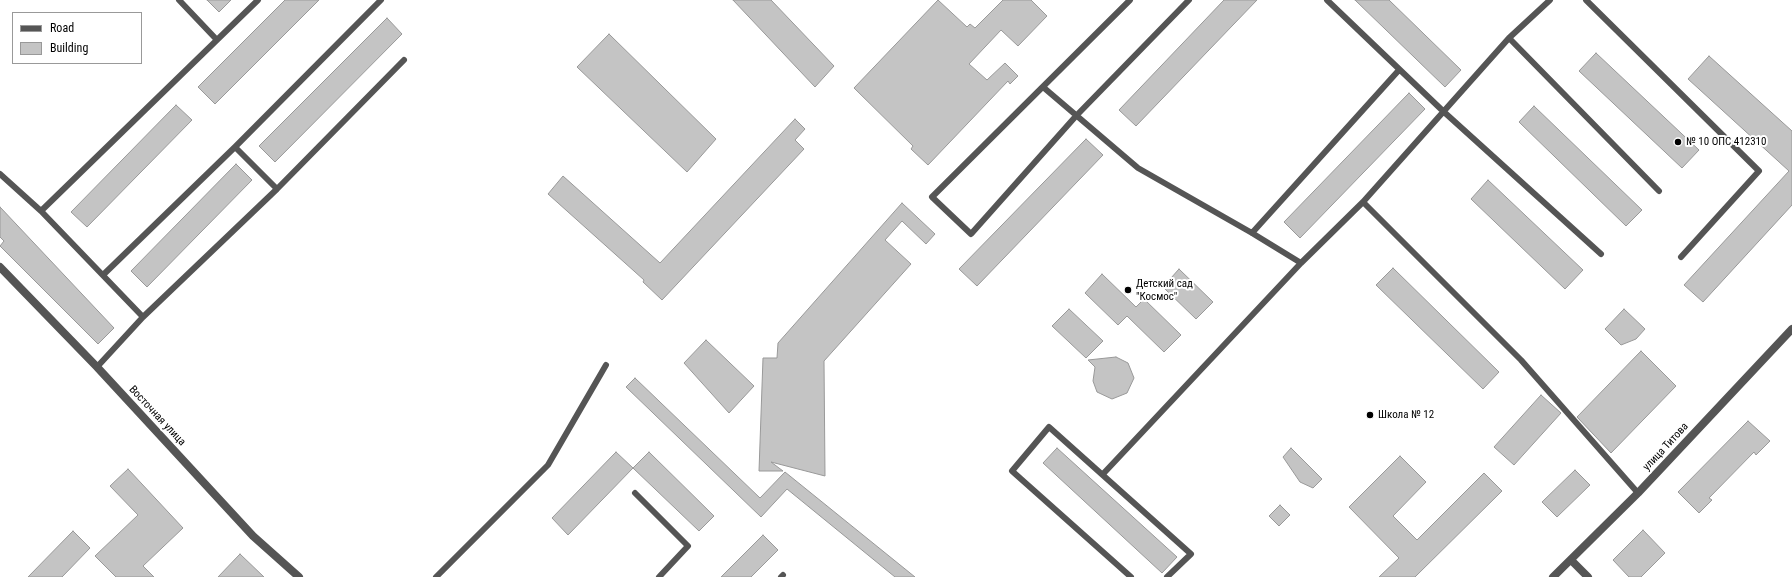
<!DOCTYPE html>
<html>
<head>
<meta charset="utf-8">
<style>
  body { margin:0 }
  #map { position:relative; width:1792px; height:577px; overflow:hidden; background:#fff; font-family:"Roboto Condensed",sans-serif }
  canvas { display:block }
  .legend { position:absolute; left:12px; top:12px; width:130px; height:52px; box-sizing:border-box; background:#fff; border:1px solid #999; margin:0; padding:5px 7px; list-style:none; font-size:12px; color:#000 }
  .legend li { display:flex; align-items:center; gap:8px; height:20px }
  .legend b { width:20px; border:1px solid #999 }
</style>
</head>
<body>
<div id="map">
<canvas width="1792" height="577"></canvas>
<ul class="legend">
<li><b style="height:5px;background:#555"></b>Road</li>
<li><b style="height:11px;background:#c4c4c4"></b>Building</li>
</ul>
</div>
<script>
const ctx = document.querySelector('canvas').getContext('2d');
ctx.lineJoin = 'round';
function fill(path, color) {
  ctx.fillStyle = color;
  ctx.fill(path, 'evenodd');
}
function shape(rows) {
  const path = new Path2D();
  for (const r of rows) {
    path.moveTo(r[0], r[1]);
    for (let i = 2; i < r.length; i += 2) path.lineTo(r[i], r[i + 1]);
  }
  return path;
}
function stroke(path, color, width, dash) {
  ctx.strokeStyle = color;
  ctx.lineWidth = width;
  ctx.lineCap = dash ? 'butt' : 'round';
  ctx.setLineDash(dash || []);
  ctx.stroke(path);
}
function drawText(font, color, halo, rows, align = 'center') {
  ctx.font = font + ' "Roboto Condensed",sans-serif';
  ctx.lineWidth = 4;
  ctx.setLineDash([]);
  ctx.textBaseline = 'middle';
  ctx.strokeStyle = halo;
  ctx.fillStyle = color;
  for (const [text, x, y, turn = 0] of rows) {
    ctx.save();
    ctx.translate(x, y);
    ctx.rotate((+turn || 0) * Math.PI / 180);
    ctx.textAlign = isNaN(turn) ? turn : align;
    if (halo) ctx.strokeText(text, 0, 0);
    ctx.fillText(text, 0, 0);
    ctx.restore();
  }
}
const building = shape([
  [207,0,231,0,219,12,207,0],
  [285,0,319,0,215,104,198,87,285,0],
  [733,0,771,0,834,66,815,87,733,0],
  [938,0,967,27,970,24,975,28,1003,0,1031,0,1047,16,1018,46,1001,30,969,64,987,80,1005,63,1018,76,1010,84,1008,81,928,165,911,149,913,146,854,88,938,0],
  [1224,0,1257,0,1136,126,1119,110,1224,0],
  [1355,0,1389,0,1461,70,1445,87,1355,0],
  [387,18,402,34,275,162,259,146,387,18],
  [609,34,716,139,687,172,577,67,609,34],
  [1596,53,1699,150,1682,168,1579,71,1596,53],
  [1709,56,1792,131,1792,205,1703,302,1684,285,1789,171,1688,79,1709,56],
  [1409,93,1425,109,1300,238,1284,222,1409,93],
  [176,105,192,120,87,227,71,212,176,105],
  [1534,106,1642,210,1626,226,1519,122,1534,106],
  [795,119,805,129,795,140,804,149,662,300,643,282,644,280,548,194,563,176,660,263,795,119],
  [1086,139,1103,155,977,286,959,269,1086,139],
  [236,164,252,180,147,287,131,271,236,164],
  [1488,180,1583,270,1565,289,1471,199,1488,180],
  [902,203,935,234,926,244,902,221,885,240,911,264,824,361,825,476,771,462,783,471,759,471,763,358,777,358,778,343,902,203],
  [0,207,114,328,98,344,0,246,4,241,0,237,0,207],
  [1393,268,1499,372,1483,389,1376,285,1393,268],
  [1179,269,1213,302,1196,319,1163,287,1179,269],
  [1102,274,1136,307,1144,299,1181,335,1164,352,1127,316,1118,325,1085,293,1102,274],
  [1069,309,1103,341,1086,358,1052,326,1069,309],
  [1624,309,1645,329,1636,339,1621,345,1605,329,1624,309],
  [706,340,754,386,729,413,684,363,706,340],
  [1641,351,1676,386,1611,453,1577,417,1641,351],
  [1116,357,1128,363,1134,378,1127,393,1112,399,1097,392,1093,381,1095,367,1088,360,1116,357],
  [635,378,760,498,785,472,915,577,895,577,787,489,761,517,626,387,635,378],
  [1541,395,1561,413,1514,465,1494,447,1541,395],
  [1748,421,1770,441,1756,455,1754,452,1709,498,1712,500,1699,513,1678,492,1748,421],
  [1057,448,1177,557,1162,573,1043,463,1057,448],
  [1291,448,1322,479,1313,488,1300,482,1283,457,1291,448],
  [616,452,633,468,568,535,552,518,616,452],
  [649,452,714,516,699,531,633,468,649,452],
  [1400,456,1426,482,1393,516,1417,540,1484,473,1502,491,1415,577,1379,577,1399,558,1349,507,1400,456],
  [128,469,183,528,143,566,154,577,116,577,95,556,138,515,110,486,128,469],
  [1575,470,1590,485,1557,517,1542,502,1575,470],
  [1280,505,1290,515,1279,526,1269,516,1280,505],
  [1643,530,1665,553,1641,577,1629,577,1613,560,1643,530],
  [73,531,90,548,62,577,28,577,73,531],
  [763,535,778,550,751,577,721,577,763,535],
  [240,554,264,577,218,577,240,554]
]);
const service = shape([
  [179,0,217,40],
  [1130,0,932,197,971,234,1076,116,1189,0],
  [1327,0,1444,112,1601,254],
  [1586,0,1759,171,1681,257],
  [1509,38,1659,191],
  [1043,87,1138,168,1252,233,1301,263],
  [235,147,277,189],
  [0,174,41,211,143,317],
  [1363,202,1521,360,1638,493],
  [41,211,258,0],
  [1252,233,1399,70],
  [103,275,235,147,381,0],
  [97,367,143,317,277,189,404,60],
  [1103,474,1301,263,1363,202,1509,38,1550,0],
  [635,493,688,546,659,577],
  [436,577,548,465,606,365],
  [781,577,783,575],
  [1131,577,1012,471,1049,427,1191,554,1167,577]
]);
const minor = shape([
  [0,267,97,367,253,536,299,577],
  [1571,560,1588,577],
  [1553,577,1638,493,1792,329]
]);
const markers = [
  [1678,142,4,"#000"],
  [1128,290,4,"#000"],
  [1370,415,4,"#000"]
];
const poiNames = [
  ["№ 10 ОПС 412310",1686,142],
  ["Детский сад",1136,284],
  ["\"Космос\"",1136,297],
  ["Школа № 12",1378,415]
];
const streetNames = [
  ["Восточная улица",157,416,47],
  ["улица Титова",1666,447,-47]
];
fill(building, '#c4c4c4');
stroke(building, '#999', 1);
stroke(service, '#555', 6);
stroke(minor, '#555', 8);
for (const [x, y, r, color] of markers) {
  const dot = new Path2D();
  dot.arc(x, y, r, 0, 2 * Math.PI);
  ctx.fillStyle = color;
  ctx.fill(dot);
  stroke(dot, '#fff', 1.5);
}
drawText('11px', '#000', '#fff', poiNames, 'left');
drawText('11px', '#000', '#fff', streetNames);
</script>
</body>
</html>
